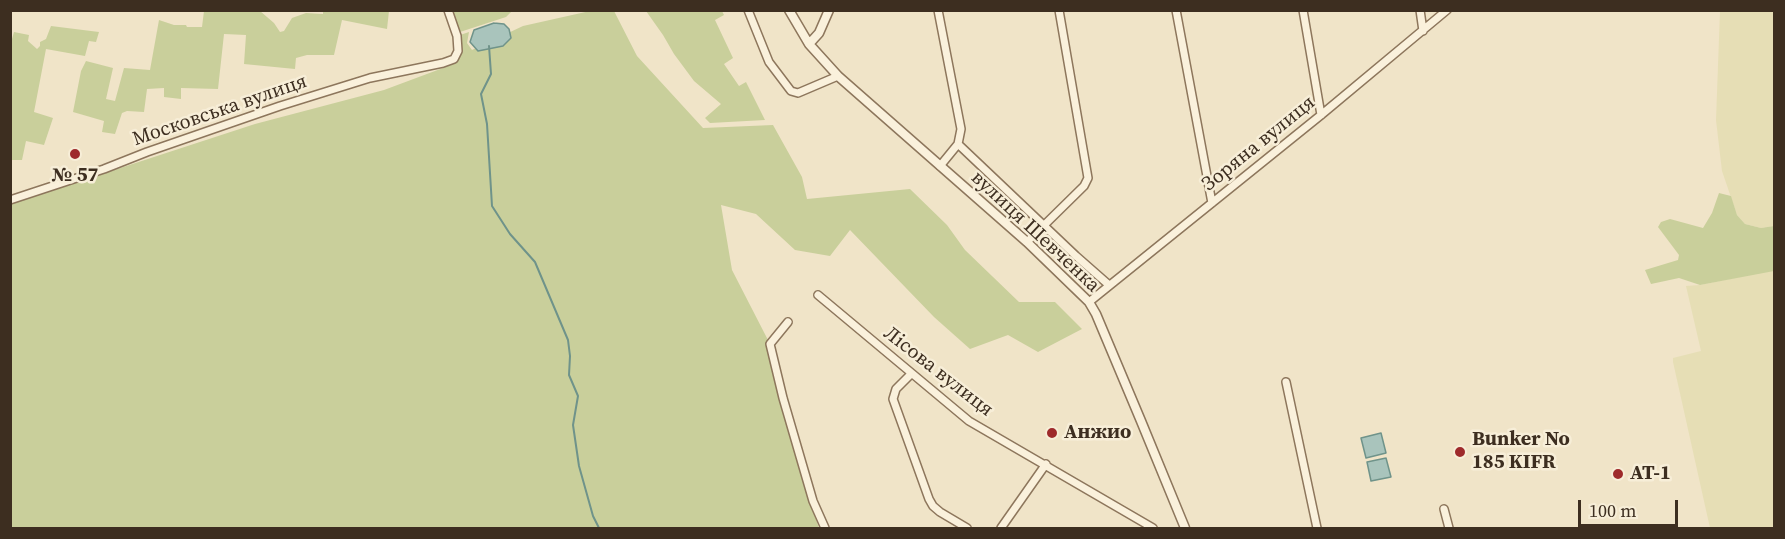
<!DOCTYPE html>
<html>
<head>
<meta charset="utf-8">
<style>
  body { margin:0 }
  #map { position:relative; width:1785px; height:539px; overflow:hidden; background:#f0e4c8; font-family:"Source Serif 4",serif }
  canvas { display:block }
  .frame { position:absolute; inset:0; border:12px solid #3d2e20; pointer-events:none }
  .scale { position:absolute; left:1578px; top:500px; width:100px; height:27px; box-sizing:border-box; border:3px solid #3d2e20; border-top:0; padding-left:8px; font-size:18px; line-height:21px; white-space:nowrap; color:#3d2e20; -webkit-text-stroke:4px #f7eed8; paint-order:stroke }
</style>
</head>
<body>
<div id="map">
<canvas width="1785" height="539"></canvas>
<div class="frame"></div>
<div class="scale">100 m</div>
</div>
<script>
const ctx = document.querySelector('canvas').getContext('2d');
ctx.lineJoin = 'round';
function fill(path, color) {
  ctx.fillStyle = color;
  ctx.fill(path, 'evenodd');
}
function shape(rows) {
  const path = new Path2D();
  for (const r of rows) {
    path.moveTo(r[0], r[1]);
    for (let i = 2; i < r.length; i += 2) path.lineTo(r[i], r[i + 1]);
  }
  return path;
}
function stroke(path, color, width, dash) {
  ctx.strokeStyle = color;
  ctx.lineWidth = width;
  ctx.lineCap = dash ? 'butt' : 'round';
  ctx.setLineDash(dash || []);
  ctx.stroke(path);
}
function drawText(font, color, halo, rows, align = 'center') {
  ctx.font = font + ' "Source Serif 4",serif';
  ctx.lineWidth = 5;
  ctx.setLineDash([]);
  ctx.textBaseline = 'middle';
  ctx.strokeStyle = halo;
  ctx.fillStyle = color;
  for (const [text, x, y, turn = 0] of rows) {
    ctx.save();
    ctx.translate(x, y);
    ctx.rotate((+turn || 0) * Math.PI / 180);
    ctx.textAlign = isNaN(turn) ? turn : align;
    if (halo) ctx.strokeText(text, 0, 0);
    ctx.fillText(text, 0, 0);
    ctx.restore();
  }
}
const farmland = shape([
  [1720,11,1774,11,1774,226,1761,228,1745,224,1737,215,1722,171,1716,120],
  [1774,270,1774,528,1710,528,1673,362,1673,358,1701,351,1686,286,1700,285]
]);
const green = shape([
  [323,11,389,11,387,29,342,20,334,55,307,55,296,58,295,69,244,64,246,35,224,34,218,89,181,88,181,99,164,97,164,88,147,89,144,112,127,111,122,113,115,134,102,132,104,121,73,112,81,71,86,61,113,68,106,99,115,101,124,68,150,70,159,20,174,25,186,25,187,27,202,27,204,11,260,11,274,23,280,32,284,31,292,18,306,13,323,14],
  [451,11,512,11,506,17,460,32],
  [590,11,614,11,637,56,703,128,773,125,802,177,807,199,910,189,947,225,965,250,1019,302,1055,302,1082,329,1038,352,1008,335,970,349,934,317,850,230,830,256,795,250,756,214,721,205,732,270,770,344,807,493,819,528,11,528,10,204,255,124,384,90,451,65,458,59,461,51,460,35,469,32,467,43,472,50,523,26],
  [646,11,722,11,724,15,715,20,733,58,724,64,739,86,746,82,765,120,710,123,705,118,721,104,694,81,674,54,663,35],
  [51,26,99,32,96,42,89,41,85,56,46,49,34,112,53,118,44,145,26,141,22,160,11,160,10,46,14,32,29,35,28,41,37,49,40,46,40,42,46,39],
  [1719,193,1731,196,1737,215,1745,224,1761,228,1774,226,1774,271,1700,285,1679,278,1651,284,1645,270,1678,260,1679,255,1658,227,1661,222,1670,219,1703,228,1712,213]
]);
const water = shape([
  [494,23,504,24,509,29,511,38,503,46,478,51,470,42,474,30,494,23],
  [1381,433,1386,453,1366,458,1361,438,1381,433],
  [1386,458,1391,477,1371,481,1367,462,1386,458]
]);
const stream = shape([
  [489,46,491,74,481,94,487,124,492,206,510,234,535,262,568,340,570,356,569,375,578,396,573,425,579,466,593,516,599,528]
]);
const minor = shape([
  [748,10,769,62,791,91,798,93,838,76],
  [938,10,961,129,958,144,940,166],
  [1176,10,1212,203],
  [1303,10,1321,115],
  [1420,10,1423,31],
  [958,144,1076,256,1109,285],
  [10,200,104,169,147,152,280,106,370,78,443,63,454,59,458,51,457,36,448,10],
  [1027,242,1084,186,1088,178,1059,10],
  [818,295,969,421,1153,528],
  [1089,302,1321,115,1447,10],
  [788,322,770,344,783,398,813,501,825,528],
  [911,374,896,389,893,399,929,499,933,506,940,512,967,528],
  [1286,382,1317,528],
  [1444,509,1449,528],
  [1001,528,1046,464]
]);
const tertiary = shape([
  [789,10,809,44,838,76,1027,242,1089,302,1096,314,1141,421,1185,528],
  [809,44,819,33,829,10]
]);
const markers = [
  [75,154,6,"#9e2a2b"],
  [1052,433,6,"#9e2a2b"],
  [1460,452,6,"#9e2a2b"],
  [1618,474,6,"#9e2a2b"]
];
const streetNames = [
  ["Московська вулиця",220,111,-19],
  ["Зоряна вулиця",1259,144,-39],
  ["вулиця Шевченка",1035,232,43],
  ["Лісова вулиця",938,372,38]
];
const poiNames = [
  ["№ 57",75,176,"center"],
  ["Анжио",1064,433],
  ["Bunker No",1472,440],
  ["185 KIFR",1472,463],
  ["АТ-1",1630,474]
];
fill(farmland, '#e6deb5');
fill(green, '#c9cf9b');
fill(water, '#a9c4bc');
stroke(water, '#6f938a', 1.5);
stroke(stream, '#6f938a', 2);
stroke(minor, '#8d765c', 10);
stroke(tertiary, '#8d765c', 11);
stroke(minor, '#faf1dc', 7);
stroke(tertiary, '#faf1dc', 8);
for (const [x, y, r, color] of markers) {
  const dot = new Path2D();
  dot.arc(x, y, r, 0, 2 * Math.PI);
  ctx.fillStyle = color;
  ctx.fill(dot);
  stroke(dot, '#f7eed8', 2);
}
drawText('20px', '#3d2e20', '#f7eed8', streetNames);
drawText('bold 20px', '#3d2e20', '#f7eed8', poiNames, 'left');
</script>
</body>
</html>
